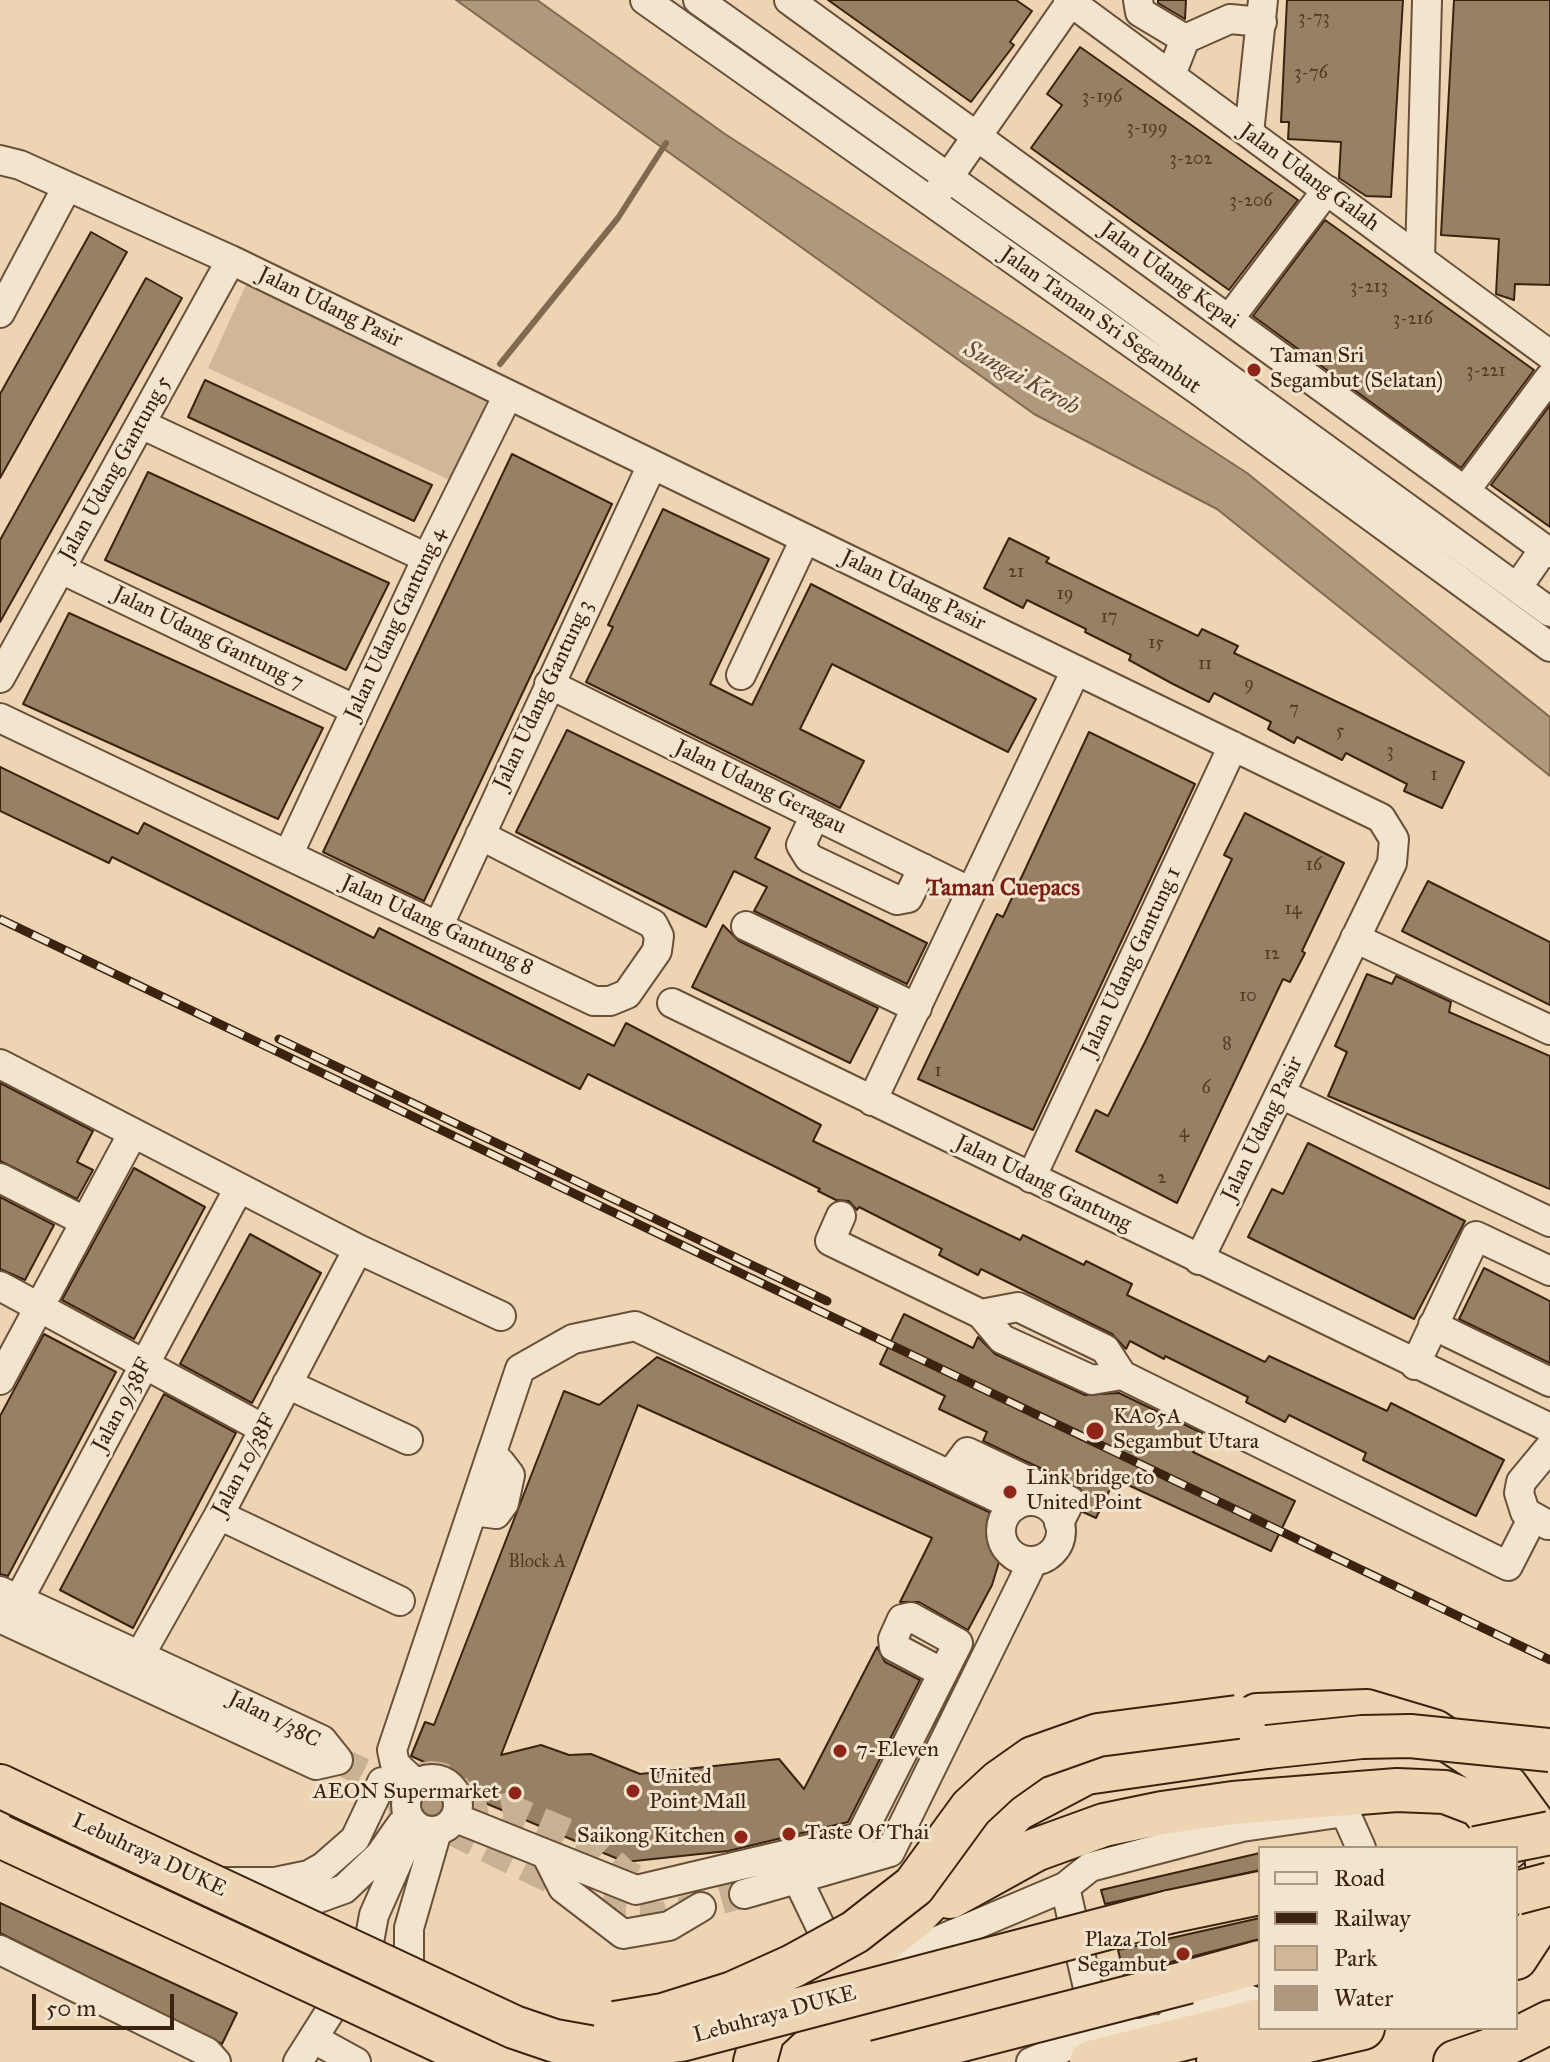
<!DOCTYPE html>
<html>
<head>
<meta charset="utf-8">
<style>
  body { margin:0 }
  #map { position:relative; width:1550px; height:2062px; overflow:hidden; background:#edd5b4; font-family:"IM FELL Great Primer",serif }
  canvas { display:block }
  .legend { position:absolute; left:1258px; top:1846px; width:260px; height:184px; box-sizing:border-box; background:#f3e4ce; border:2px solid #a99782; margin:0; padding:10px 14px; list-style:none; font-size:24px; color:#3b2310 }
  .legend li { display:flex; align-items:center; gap:16px; height:40px }
  .legend b { width:40px; border:2px solid #a99782 }
  .scale { position:absolute; left:32px; top:1994px; width:142px; height:36px; box-sizing:border-box; border:4px solid #3b2310; border-top:0; padding-left:10px; font-size:24px; line-height:28px; white-space:nowrap; color:#3b2310; -webkit-text-stroke:6px #f3e4ce; paint-order:stroke }
</style>
</head>
<body>
<div id="map">
<canvas width="1550" height="2062"></canvas>
<ul class="legend">
<li><b style="height:10px;background:#f3e4ce"></b>Road</li>
<li><b style="height:10px;background:#3b2310"></b>Railway</li>
<li><b style="height:22px;background:#cfb798"></b>Park</li>
<li><b style="height:22px;background:#b0987c"></b>Water</li>
</ul>
<div class="scale">50 m</div>
</div>
<script>
const ctx = document.querySelector('canvas').getContext('2d');
ctx.lineJoin = 'round';
function fill(path, color) {
  ctx.fillStyle = color;
  ctx.fill(path, 'evenodd');
}
function shape(rows) {
  const path = new Path2D();
  for (const r of rows) {
    if (r.length === 3) {
      path.moveTo(r[0] + r[2], r[1]);
      path.arc(r[0], r[1], r[2], 0, 2 * Math.PI);
      continue;
    }
    path.moveTo(r[0], r[1]);
    for (let i = 2; i < r.length; i += 2) path.lineTo(r[i], r[i + 1]);
  }
  return path;
}
function stroke(path, color, width, dash) {
  ctx.strokeStyle = color;
  ctx.lineWidth = width;
  ctx.lineCap = dash ? 'butt' : 'round';
  ctx.setLineDash(dash || []);
  ctx.stroke(path);
}
function drawText(font, color, halo, rows, align = 'center') {
  ctx.font = font + ' "IM FELL Great Primer",serif';
  ctx.lineWidth = 6;
  ctx.setLineDash([]);
  ctx.textBaseline = 'middle';
  ctx.strokeStyle = halo;
  ctx.fillStyle = color;
  for (const [text, x, y, turn = 0] of rows) {
    ctx.save();
    ctx.translate(x, y);
    ctx.rotate((+turn || 0) * Math.PI / 180);
    ctx.textAlign = isNaN(turn) ? turn : align;
    if (halo) ctx.strokeText(text, 0, 0);
    ctx.fillText(text, 0, 0);
    ctx.restore();
  }
}
const green = shape([
  [246,285,493,398,454,482,208,368]
]);
const water = shape([
  [456,0,537,0,725,134,1247,473,1550,717,1550,776,1217,509,1034,414,456,0],
  [434,1801,16]
]);
const stream = shape([
  [500,364,618,218,666,143]
]);
const building = shape([
  [828,0,1016,0,1032,11,1010,42,1014,45,971,102,828,0],
  [1158,0,1186,0,1185,19,1158,3,1158,0],
  [1287,0,1403,0,1391,197,1366,196,1339,178,1341,142,1288,139,1289,122,1281,122,1287,0],
  [1454,0,1550,0,1550,285,1515,284,1514,300,1496,294,1499,239,1441,235,1454,0],
  [1080,47,1298,200,1229,290,1031,148,1062,105,1047,94,1080,47],
  [1325,220,1534,370,1461,468,1253,316,1325,220],
  [91,232,127,252,0,478,0,394,91,232],
  [146,278,182,298,0,622,0,540,146,278],
  [205,380,432,485,414,521,188,417,205,380],
  [1550,405,1550,527,1491,485,1550,405],
  [512,454,612,504,424,901,323,852,512,454],
  [148,472,389,583,346,670,105,560,148,472],
  [663,509,769,559,710,684,752,705,811,584,1036,699,1008,752,832,664,800,729,864,761,840,808,586,682,613,627,608,625,663,509],
  [1009,538,1049,558,1046,562,1105,591,1198,636,1202,629,1238,646,1234,653,1464,762,1442,808,1404,791,1407,784,1346,753,1342,760,1297,737,1294,743,1268,729,1271,722,1214,693,1209,702,1173,684,1129,660,1131,655,1085,632,1086,629,1027,600,1023,608,984,588,1009,538],
  [69,613,323,728,278,819,23,704,69,613],
  [567,730,770,828,755,858,927,943,907,984,754,911,767,887,734,871,706,927,516,832,567,730],
  [1089,732,1195,784,1033,1130,918,1079,997,914,1003,917,1089,732],
  [0,767,138,834,144,823,374,938,379,928,614,1046,626,1023,821,1125,813,1141,1020,1240,1023,1235,1084,1265,1086,1261,1132,1284,1127,1295,1265,1362,1269,1356,1387,1411,1391,1403,1504,1460,1476,1516,1363,1460,1366,1453,1289,1415,1285,1422,1246,1402,1248,1397,1165,1356,1164,1359,1130,1341,1126,1349,1112,1334,981,1269,978,1275,939,1255,942,1249,859,1207,857,1210,849,1201,836,1200,818,1191,820,1189,588,1074,580,1089,112,857,109,863,0,811,0,767],
  [1245,813,1344,863,1302,951,1305,953,1290,982,1283,979,1177,1203,1076,1151,1096,1110,1108,1116,1146,1040,1232,859,1224,855,1245,813],
  [1428,881,1550,942,1550,1005,1402,931,1428,881],
  [723,925,739,941,878,1008,850,1063,692,987,723,925],
  [1367,974,1392,984,1396,976,1451,1002,1449,1012,1550,1056,1550,1189,1328,1096,1347,1052,1335,1046,1367,974],
  [0,1083,93,1131,77,1162,93,1170,77,1199,0,1161,0,1083],
  [1308,1143,1465,1221,1414,1319,1248,1237,1272,1189,1283,1194,1308,1143],
  [134,1168,205,1207,134,1339,62,1300,134,1168],
  [0,1197,54,1225,25,1280,0,1269,0,1197],
  [250,1234,321,1273,252,1403,180,1364,250,1234],
  [1484,1268,1550,1301,1550,1363,1459,1319,1484,1268],
  [904,1314,973,1348,978,1337,995,1354,1085,1395,1119,1393,1202,1433,1193,1452,1295,1501,1271,1551,1115,1479,1096,1518,1083,1512,1087,1499,1078,1486,983,1441,987,1432,939,1409,945,1396,880,1364,904,1314],
  [44,1334,116,1372,8,1576,0,1574,0,1416,44,1334],
  [657,1357,1006,1520,999,1533,999,1562,992,1585,968,1630,919,1602,900,1602,932,1538,638,1405,501,1755,541,1745,569,1755,591,1754,640,1774,779,1759,804,1789,877,1647,885,1662,920,1680,848,1822,728,1851,625,1862,459,1792,468,1782,411,1756,425,1722,434,1725,564,1391,599,1405,657,1357],
  [164,1394,236,1433,133,1628,60,1590,164,1394],
  [1260,1853,1260,1870,1105,1904,1101,1890,1260,1853],
  [0,1903,237,2013,222,2044,0,1933,0,1903],
  [1260,1918,1260,1939,1124,1974,1118,1950,1260,1918]
]);
const minorTunnel = shape([
  [338,1760,404,1792],
  [432,1805,30],
  [462,1804,479,1812,507,1807,592,1843,624,1873,653,1886],
  [449,1830,622,1914,662,1916,744,1894]
]);
const minor = shape([
  [645,0,1198,390,1550,647],
  [698,0,1100,285,1550,612],
  [789,0,1550,553],
  [1068,0,1550,355],
  [1138,0,1140,12,1185,39,1171,75],
  [1185,39,1230,19,1262,22],
  [1249,133,1263,0],
  [0,160,20,165,231,260,1381,818,1394,839,1392,863,1199,1260],
  [938,192,1072,0],
  [1420,259,1427,0],
  [0,313,67,187],
  [1229,319,1327,190],
  [141,424,427,558],
  [1465,491,1550,377],
  [61,569,356,710],
  [1517,588,1544,549],
  [741,675,805,539],
  [0,678,231,260],
  [549,684,971,892],
  [0,718,594,1001,610,1001,627,994,657,951,659,936,653,924,480,835],
  [815,815,801,845,809,858,897,900,908,898,923,868],
  [288,855,427,558,508,395],
  [746,926,917,1008],
  [438,927,652,465],
  [1355,938,1550,1030],
  [672,1003,1550,1428],
  [0,1064,358,1249,501,1316],
  [1281,1094,1550,1222],
  [872,1101,1076,670],
  [0,1178,84,1221],
  [1031,1178,1233,746],
  [841,1216,830,1241,981,1314,1002,1339,1092,1380,1122,1375],
  [0,1286,264,1429],
  [981,1314,1018,1307,1105,1349,1122,1375,1508,1566,1532,1519],
  [1433,1325,1550,1382],
  [1415,1365,1476,1236,1550,1271],
  [0,1380,133,1133],
  [287,1384,408,1440],
  [950,1475,967,1452,1070,1501,1059,1523],
  [1031,1531,30],
  [473,1511,496,1514,504,1503,510,1475,500,1462,490,1458],
  [219,1515,400,1601],
  [1548,1525,1525,1512,1519,1493,1521,1482,1550,1447],
  [0,1591,322,1740,338,1760,316,1765,0,1618],
  [11,1614,239,1188],
  [131,1671,219,1515,358,1249],
  [432,1805,26],
  [416,1784,395,1764,392,1750,520,1369,573,1339,635,1326,1015,1506],
  [456,1818,636,1890,860,1837,958,1643,911,1617,902,1619,893,1639,894,1647,943,1673],
  [548,1858,563,1888,623,1934,669,1926,701,1907],
  [797,1878,836,1959],
  [217,1882,275,1882,309,1875,323,1867,355,1839,382,1782],
  [1065,1887,1096,2023],
  [744,1894,890,1852,1033,1561],
  [258,1907,319,1898,344,1889,380,1855,401,1825],
  [0,1950,207,2052,216,2062],
  [872,1953,930,1944,1065,1887,1090,1867,1242,1827,1345,1812,1361,1848],
  [372,1975,369,1942,374,1915,414,1825],
  [409,1990,409,1928,437,1831],
  [1170,2024,1186,2004,1232,1992,1253,2001],
  [314,2039,356,2062],
  [298,2062,336,2002],
  [1031,2062,1098,2033,1141,2033,1156,2029]
]);
const highway = shape([
  [1257,1715,1367,1711,1434,1731,1481,1762,1507,1787,1544,1838,1549,1880,1542,1918,1516,1958],
  [0,1786,82,1825],
  [950,1897,1035,1850,1104,1825,1162,1813,1233,1803,1397,1790,1445,1792,1479,1805,1506,1838,1508,1848],
  [1169,1912,1260,1893],
  [1188,1982,1260,1962],
  [791,2006,831,1983,914,1917,1016,1810,1086,1773,1267,1747],
  [755,2062,763,2033,794,2004],
  [1091,2062,1260,2020],
  [1218,2062,1363,2028],
  [1455,2062,1502,2046,1550,2022]
]);
const rail = shape([
  [0,919,1550,1660],
  [279,1039,827,1301]
]);
const highwayBridge = shape([
  [1267,1747,1362,1737,1410,1736,1550,1750],
  [82,1825,514,2027,555,2041,600,2049,681,2040,1169,1912],
  [0,1836,485,2062],
  [1476,1848,1550,1833],
  [1516,1893,1550,1884],
  [615,2023,663,2015,733,1993,793,1966,855,1932,914,1886,971,1808,999,1782,1033,1758,1098,1735,1237,1717],
  [876,2062,1188,1982]
]);
const markers = [
  [1254,370,8,"#8f2418"],
  [1095,1431,10,"#8f2418"],
  [1010,1492,8,"#8f2418"],
  [840,1751,8,"#8f2418"],
  [633,1791,8,"#8f2418"],
  [515,1793,8,"#8f2418"],
  [789,1834,8,"#8f2418"],
  [741,1837,8,"#8f2418"],
  [1183,1954,8,"#8f2418"]
];
const numberNames = [
  ["3-73",1314,19],
  ["3-76",1311,74],
  ["3-196",1102,98],
  ["3-199",1147,129],
  ["3-202",1191,160],
  ["3-206",1251,202],
  ["3-213",1369,288],
  ["3-216",1413,320],
  ["3-221",1486,372],
  ["21",1016,573],
  ["19",1065,595],
  ["17",1109,618],
  ["15",1156,644],
  ["11",1205,665],
  ["9",1249,685],
  ["7",1294,710],
  ["5",1340,732],
  ["3",1390,752],
  ["1",1434,776],
  ["16",1314,866],
  ["14",1293,910],
  ["12",1272,955],
  ["10",1248,997],
  ["8",1227,1045],
  ["1",938,1072],
  ["6",1206,1089],
  ["4",1184,1133],
  ["2",1162,1179],
  ["Block A",537,1563]
];
const streetNames = [
  ["Jalan Udang Galah",1309,178,36],
  ["Jalan Udang Kepai",1169,276,36],
  ["Jalan Udang Pasir",330,308,26],
  ["Jalan Taman Sri Segambut",1100,321,35],
  ["Jalan Udang Gantung 5",116,469,-61],
  ["Jalan Udang Pasir",913,591,26],
  ["Jalan Udang Gantung 4",396,624,-65],
  ["Jalan Udang Gantung 7",208,639,26],
  ["Jalan Udang Gantung 3",544,695,-65],
  ["Jalan Udang Geragau",760,788,26],
  ["Jalan Udang Gantung 8",437,926,25],
  ["Jalan Udang Gantung 1",1132,962,-65],
  ["Jalan Udang Pasir",1263,1129,-64],
  ["Jalan Udang Gantung",1043,1184,26],
  ["Jalan 9/38F",123,1405,-62],
  ["Jalan 10/38F",245,1465,-62],
  ["Jalan 1/38C",274,1720,27],
  ["Lebuhraya DUKE",149,1856,25],
  ["Lebuhraya DUKE",775,2015,-15]
];
const poiNames = [
  ["Taman Sri",1270,357],
  ["Segambut (Selatan)",1270,382],
  ["KA05A",1113,1418],
  ["Segambut Utara",1113,1443],
  ["Link bridge to",1026,1479],
  ["United Point",1026,1504],
  ["7-Eleven",856,1751],
  ["United",649,1778],
  ["Point Mall",649,1803],
  ["AEON Supermarket",499,1793,"right"],
  ["Taste Of Thai",805,1834],
  ["Saikong Kitchen",725,1837,"right"],
  ["Plaza Tol",1167,1941,"right"],
  ["Segambut",1167,1966,"right"]
];
const waterNames = [
  ["Sungai Keroh",1021,379,29]
];
const neighbourhoodNames = [
  ["Taman Cuepacs",1003,889]
];
fill(green, '#cfb798');
fill(water, '#b0987c');
stroke(water, '#816951', 2);
stroke(stream, '#816951', 6);
fill(building, '#988065');
stroke(building, '#3b2310', 2);
stroke(minorTunnel, '#c9b193', 28, [28, 14]);
stroke(minor, '#685039', 32);
stroke(highway, '#3b2310', 46);
stroke(minor, '#f3e4ce', 28);
stroke(highway, '#edd5b4', 42);
stroke(rail, '#3b2310', 9);
stroke(rail, '#f3e4ce', 6, [18]);
stroke(highwayBridge, '#3b2310', 46, []);
stroke(highwayBridge, '#edd5b4', 42);
for (const [x, y, r, color] of markers) {
  const dot = new Path2D();
  dot.arc(x, y, r, 0, 2 * Math.PI);
  ctx.fillStyle = color;
  ctx.fill(dot);
  stroke(dot, '#f3e4ce', 3);
}
drawText('18px', '#523a25', null, numberNames);
drawText('22px', '#3b2310', '#f3e4ce', streetNames);
drawText('22px', '#3b2310', '#f3e4ce', poiNames, 'left');
drawText('italic 24px', '#5e4630', '#f3e4ce', waterNames);
drawText('bold 24px', '#7a1f14', '#f3e4ce', neighbourhoodNames);
</script>
</body>
</html>
